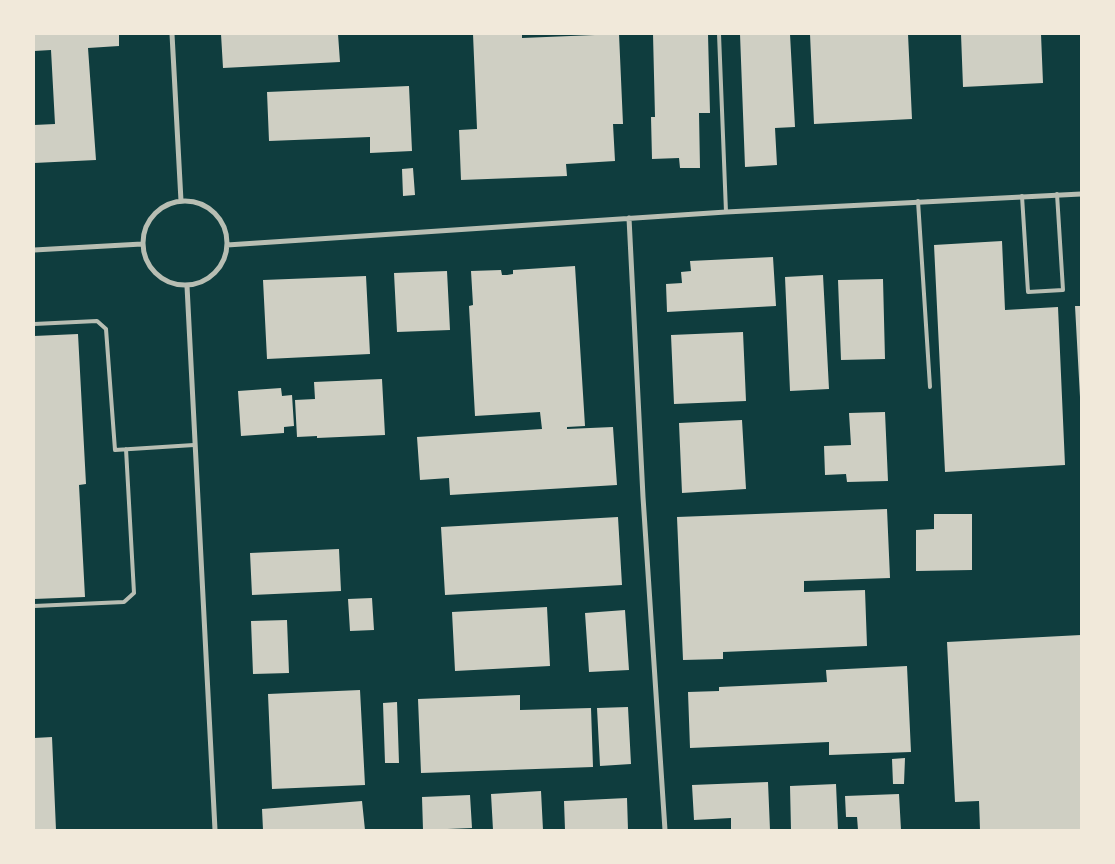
<!DOCTYPE html>
<html>
<head>
<meta charset="utf-8">
<style>
  body { margin:0 }
  #map { position:relative; width:1115px; height:864px; overflow:hidden; background:#0f3d3e; font-family:Poppins,sans-serif }
  canvas { display:block }
  .frame { position:absolute; inset:0; border:35px solid #f1e9da; pointer-events:none }
</style>
</head>
<body>
<div id="map">
<canvas width="1115" height="864"></canvas>
<div class="frame"></div>
</div>
<script>
const ctx = document.querySelector('canvas').getContext('2d');
ctx.lineJoin = 'round';
function fill(path, color) {
  ctx.fillStyle = color;
  ctx.fill(path, 'evenodd');
}
function shape(rows) {
  const path = new Path2D();
  for (const r of rows) {
    if (r.length === 3) {
      path.moveTo(r[0] + r[2], r[1]);
      path.arc(r[0], r[1], r[2], 0, 2 * Math.PI);
      continue;
    }
    path.moveTo(r[0], r[1]);
    for (let i = 2; i < r.length; i += 2) path.lineTo(r[i], r[i + 1]);
  }
  return path;
}
function stroke(path, color, width, dash) {
  ctx.strokeStyle = color;
  ctx.lineWidth = width;
  ctx.lineCap = dash ? 'butt' : 'round';
  ctx.setLineDash(dash || []);
  ctx.stroke(path);
}
const building = shape([
  [34,34,119,34,119,46,88,48,96,160,34,163,34,125,55,124,51,50,34,51],
  [221,34,338,34,340,62,223,68],
  [473,34,522,34,522,38,619,34,623,124,613,124,615,161,566,164,567,176,461,180,459,130,477,129],
  [653,34,708,34,710,113,699,113,700,168,680,168,679,158,652,159,651,117,655,117],
  [740,34,790,34,795,127,775,128,777,165,745,167],
  [810,34,908,34,912,119,814,124],
  [961,34,1041,34,1043,83,963,87],
  [409,86,412,151,370,153,370,137,269,141,267,92],
  [413,168,415,195,403,196,402,169],
  [1002,241,1005,310,1058,307,1065,465,945,472,934,245],
  [773,257,776,306,667,312,666,284,682,283,681,272,691,271,690,261],
  [575,266,585,426,567,427,567,429,613,427,617,485,450,495,449,478,420,480,417,437,542,429,540,412,475,416,469,306,473,305,471,271,501,270,502,275,507,275,513,274,513,270],
  [447,271,450,330,397,332,394,273],
  [823,275,829,389,790,391,785,277],
  [366,276,370,354,267,359,263,280],
  [883,279,885,359,841,360,838,280],
  [1075,306,1081,306,1081,397,1080,397],
  [743,332,746,401,674,404,671,335],
  [78,334,86,484,79,485,85,597,34,599,34,336],
  [382,379,385,435,317,438,317,436,297,437,295,400,315,399,314,382],
  [281,388,282,396,292,395,294,426,284,427,284,433,241,436,238,391],
  [885,412,888,481,847,482,846,474,825,475,824,446,851,445,849,413],
  [742,420,746,489,682,493,679,423],
  [887,509,890,578,804,581,804,592,865,590,867,646,723,652,723,659,683,660,677,517],
  [934,514,972,514,972,570,916,571,916,530,934,529],
  [618,517,622,585,445,595,441,527],
  [339,549,341,591,252,595,250,553],
  [372,598,374,630,350,631,348,599],
  [547,607,550,666,455,671,452,612],
  [625,610,629,670,589,672,585,613],
  [287,620,289,673,253,674,251,621],
  [1081,635,1081,830,980,830,979,801,955,802,947,642],
  [907,666,911,752,829,755,829,742,690,748,688,692,719,691,719,687,827,682,826,670],
  [360,690,365,785,272,789,268,694],
  [520,695,520,710,591,708,593,767,421,773,418,699],
  [397,702,399,763,385,763,383,703],
  [628,707,631,764,600,766,597,708],
  [52,737,56,830,34,830,34,738],
  [905,758,904,784,893,784,892,759],
  [768,782,770,830,731,830,731,818,694,820,692,785],
  [836,784,838,830,791,830,790,786],
  [541,791,543,830,493,830,491,794],
  [899,794,901,830,858,830,857,817,846,817,845,796],
  [470,795,472,828,423,830,422,797],
  [627,798,628,830,565,830,564,801],
  [362,801,365,830,263,830,262,809]
]);
const service = shape([
  [719,34,726,212],
  [1022,196,1028,292,1063,290,1057,194],
  [918,201,930,387],
  [34,324,97,321,106,329,115,450,194,445],
  [34,606,124,602,134,593,126,449]
]);
const minor = shape([
  [172,34,181,201],
  [185,243,42],
  [629,218,643,497,665,830],
  [227,245,726,212,1081,194],
  [34,250,142,244],
  [187,286,215,830]
]);
fill(building, '#cfcfc3');
stroke(service, '#b8beb3', 4);
stroke(minor, '#b8beb3', 5);
</script>
</body>
</html>
